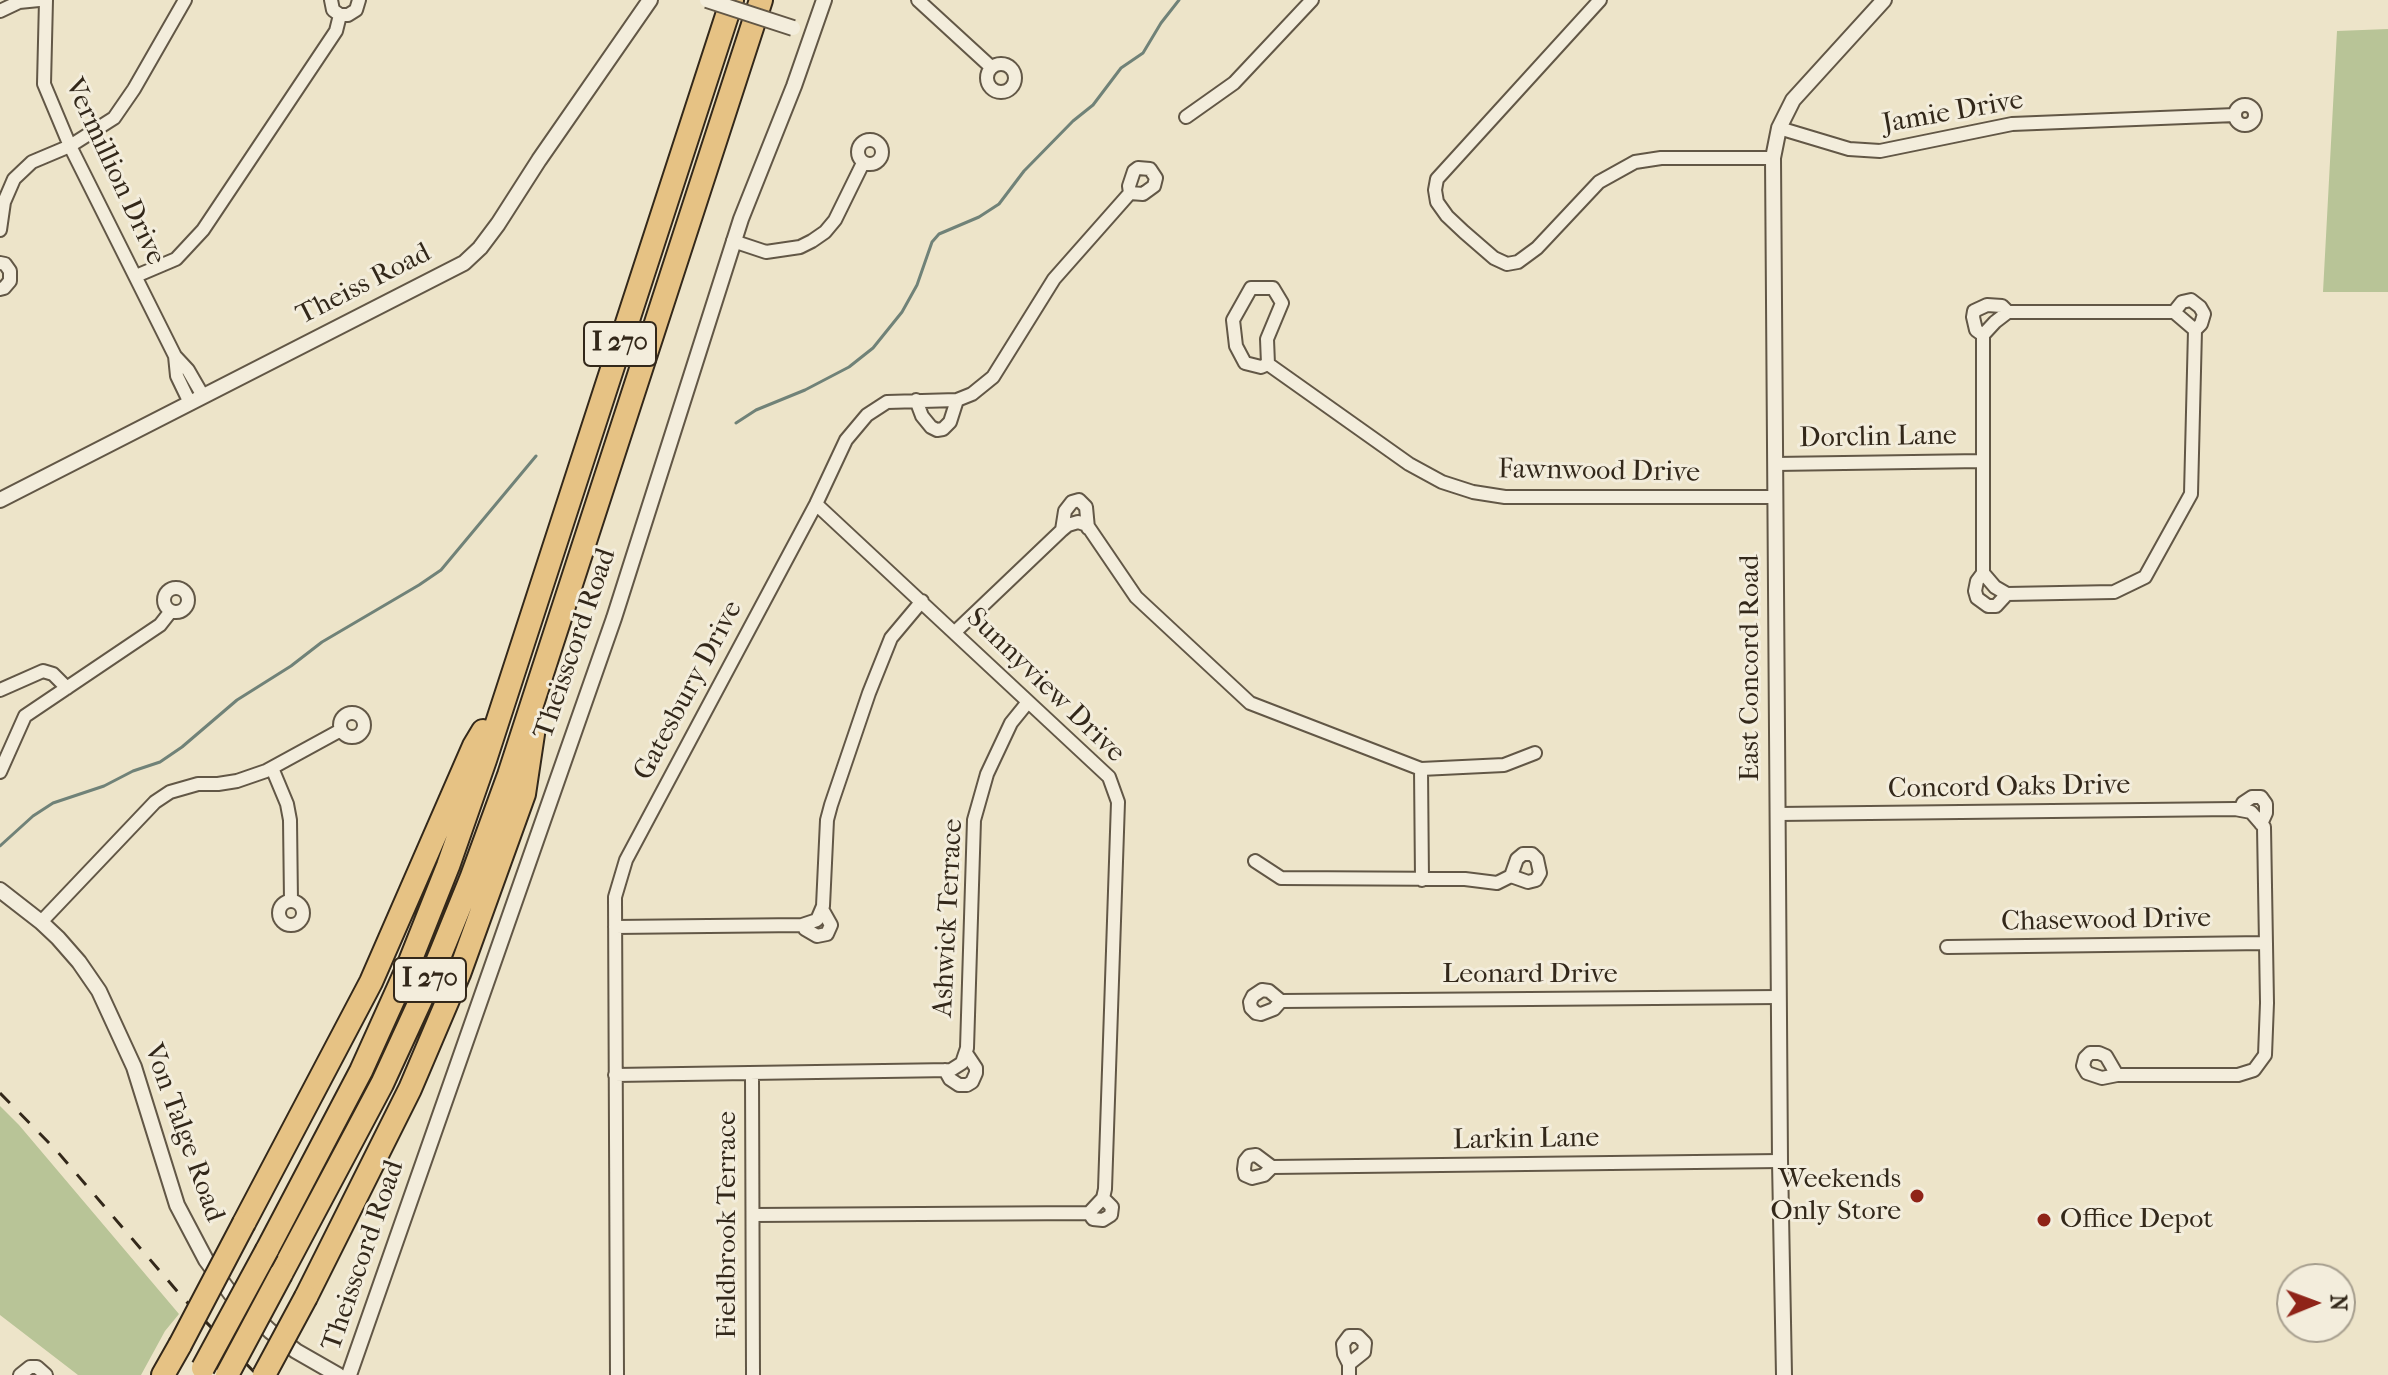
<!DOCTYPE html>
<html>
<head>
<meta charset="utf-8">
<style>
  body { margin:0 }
  #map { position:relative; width:2388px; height:1375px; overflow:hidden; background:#ede4c9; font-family:"IM FELL French Canon",serif }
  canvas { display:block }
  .north { position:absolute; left:2276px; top:1263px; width:80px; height:80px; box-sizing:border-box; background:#f3eddc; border:2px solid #a69e8e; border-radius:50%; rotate:89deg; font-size:22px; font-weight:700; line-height:32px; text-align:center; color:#33281a }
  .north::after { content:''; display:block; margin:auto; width:28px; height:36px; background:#8f2418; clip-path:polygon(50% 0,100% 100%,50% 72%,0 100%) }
</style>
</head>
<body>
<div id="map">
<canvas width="2388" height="1375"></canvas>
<div class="north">N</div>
</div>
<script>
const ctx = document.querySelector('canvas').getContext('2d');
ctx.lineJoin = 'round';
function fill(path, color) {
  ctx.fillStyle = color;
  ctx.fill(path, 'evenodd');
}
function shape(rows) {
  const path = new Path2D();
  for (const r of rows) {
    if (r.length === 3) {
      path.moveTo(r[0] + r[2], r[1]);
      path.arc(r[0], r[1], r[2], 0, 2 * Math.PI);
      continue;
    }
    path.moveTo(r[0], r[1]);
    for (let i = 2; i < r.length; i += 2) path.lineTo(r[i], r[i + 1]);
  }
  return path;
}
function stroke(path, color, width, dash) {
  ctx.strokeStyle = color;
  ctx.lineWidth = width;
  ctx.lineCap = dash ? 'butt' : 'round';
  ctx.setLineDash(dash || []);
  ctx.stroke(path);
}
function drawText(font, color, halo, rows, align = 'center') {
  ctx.font = font + ' "IM FELL French Canon",serif';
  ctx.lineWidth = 6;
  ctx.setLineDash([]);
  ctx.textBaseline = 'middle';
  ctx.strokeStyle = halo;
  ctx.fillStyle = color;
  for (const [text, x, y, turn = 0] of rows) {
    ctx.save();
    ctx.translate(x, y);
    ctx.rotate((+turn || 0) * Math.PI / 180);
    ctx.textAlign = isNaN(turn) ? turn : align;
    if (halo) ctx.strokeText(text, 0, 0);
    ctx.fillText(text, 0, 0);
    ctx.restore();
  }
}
const green = shape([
  [2388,29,2388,292,2323,292,2337,31],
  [0,1106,19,1125,179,1314,165,1331,141,1375,78,1375,0,1315]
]);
const stream = shape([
  [736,423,756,410,805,390,849,367,873,348,902,312,917,285,932,242,939,234,979,217,999,204,1024,171,1073,121,1093,105,1121,68,1143,53,1161,23,1179,0],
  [0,846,33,816,53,803,104,786,133,771,160,762,182,747,237,700,291,666,322,642,419,585,441,570,536,456]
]);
const minor = shape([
  [46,0,44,84,70,146,175,356,188,370,203,396],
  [331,0,333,10,340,15,348,15,356,10,359,0],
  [918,0,991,67],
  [1600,0,1437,179,1435,190,1437,202,1447,216,1464,232,1494,258,1507,264,1518,262,1537,248,1599,182,1635,162,1661,158,1773,158],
  [0,11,19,2,39,0],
  [1001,78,14],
  [2245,115,10],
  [1186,117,1234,83,1312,0],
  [1779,128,1849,149,1880,151,2012,124,2235,115],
  [870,152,12],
  [0,230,4,202,14,179,32,162,70,146,114,118,134,89,185,0],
  [733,241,766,252,800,247,812,241,825,232,835,220,863,163],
  [0,263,5,264,10,271,10,281,4,288,0,289],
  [136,276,176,259,203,230,336,31,340,15],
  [2174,312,2182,302,2191,300,2200,307,2204,314,2201,324,2195,330],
  [1983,335,1995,322,2008,312,2174,312,2195,330,2191,494,2145,577,2114,592,2007,594,1995,587,1983,573,1983,335,1976,330,1973,317,1974,311,1987,305,2002,306,2008,312],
  [175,356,177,376,190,403],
  [1268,364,1261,367,1245,363,1236,346,1233,320,1251,288,1273,288,1282,303,1267,339,1268,364,1409,464,1442,482,1473,492,1505,497,1775,497],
  [916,400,922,416,931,427,937,430,943,429,950,422,957,400],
  [1775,464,1982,461],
  [1062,530,1065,511,1072,502,1079,500,1086,507,1088,528],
  [1983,573,1977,581,1975,591,1977,598,1988,606,1996,606,2007,594],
  [176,600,12],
  [955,632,1062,530,1068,525,1078,522,1087,525,1136,597,1250,703,1421,769,1504,765,1535,753],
  [0,690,43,671,53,674,67,688],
  [352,725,12],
  [272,768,287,804,290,820,291,901],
  [1421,769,1422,880],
  [0,772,25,716,160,625,171,611],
  [2240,810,2243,803,2252,797,2261,797,2266,804,2266,813,2261,824],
  [1778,814,2235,809,2251,812,2264,827,2267,1003,2265,1055,2254,1070,2238,1075,2117,1075,2106,1056,2099,1053,2090,1053,2085,1058,2083,1066,2087,1073,2102,1078,2117,1075],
  [1255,861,1281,878,1465,879,1497,883,1511,876,1517,859,1523,854,1532,854,1537,859,1540,873,1536,880,1528,882,1511,876],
  [291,913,12],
  [41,922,155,802,170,792,198,784,218,784,237,781,266,771,341,730],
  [804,925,805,929,817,936,827,934,831,925,822,909],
  [615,927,802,925,817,920,823,906,827,820,831,805,869,693,891,638,922,601],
  [1947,947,2266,943],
  [1281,1001,1274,1009,1261,1014,1256,1013,1251,1008,1250,1002,1253,996,1262,990,1269,991,1281,1001,1779,997],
  [945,1070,950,1079,959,1085,967,1085,972,1082,976,1073,976,1068,966,1053],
  [752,1074,753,1375],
  [615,1075,951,1070,962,1063,967,1048,974,820,987,774,1011,723,1028,702],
  [1272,1167,1264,1175,1252,1178,1245,1175,1244,1169,1245,1161,1249,1156,1256,1155,1272,1167,1780,1161],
  [1089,1213,1093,1219,1103,1220,1111,1215,1112,1207,1103,1198],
  [753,1215,1089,1213,1103,1198,1105,1189,1118,802,1109,777,816,504],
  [20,1375,30,1367,37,1367,46,1375],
  [617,1375,615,897,626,860,816,504,846,440,867,415,887,402,957,400,972,394,993,377,1054,279,1130,193,1143,194,1154,186,1156,178,1150,169,1138,168,1134,171,1129,186,1130,193],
  [1349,1375,1349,1364,1344,1354,1343,1344,1349,1336,1358,1336,1365,1343,1364,1352,1349,1364]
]);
const tertiary = shape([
  [0,500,464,263,480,248,498,224,539,160,650,0],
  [0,890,41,922,58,938,79,962,99,991,134,1067,177,1205,206,1260,231,1294,270,1331,296,1351,338,1375],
  [349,1375,614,618,741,219,794,86,824,0],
  [1784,1375,1780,1161,1773,158,1779,128,1793,100,1884,0]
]);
const motorway = shape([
  [244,1223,371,982,474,746,483,731],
  [267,1250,361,1071,407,969,448,866,485,760,732,0],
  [281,1274,382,1084,429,982,471,879,509,775,761,0],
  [306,1297,410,1089,459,974,524,794,533,734],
  [163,1375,180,1345]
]);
const rail = shape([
  [0,1093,56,1150,183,1298,257,1375]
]);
const tertiaryBridge = shape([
  [707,0,793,28]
]);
const motorwayBridge = shape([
  [180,1345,244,1223],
  [203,1368,267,1250],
  [227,1375,281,1274],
  [264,1375,306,1297]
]);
const markers = [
  [1917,1196,8,"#8f2418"],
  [2044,1220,8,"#8f2418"]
];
const shields = [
  [620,344,72],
  [430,980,72]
];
const shieldNames = [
  ["I 270",620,344],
  ["I 270",430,980]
];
const streetNames = [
  ["Jamie Drive",1953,113,-10],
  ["Vermillion Drive",114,172,65],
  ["Theiss Road",364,285,-27],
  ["Dorclin Lane",1878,438,-1],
  ["Fawnwood Drive",1599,472,1],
  ["Theisscord Road",576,644,-71],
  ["East Concord Road",1751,668,-90],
  ["Sunnyview Drive",1045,686,44],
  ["Gatesbury Drive",689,691,-62],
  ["Concord Oaks Drive",2009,788,-1],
  ["Ashwick Terrace",949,918,-87],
  ["Chasewood Drive",2106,921,-1],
  ["Leonard Drive",1530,975],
  ["Von Talge Road",183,1133,70],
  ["Larkin Lane",1526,1140,-1],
  ["Fieldbrook Terrace",728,1225,-90],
  ["Theisscord Road",364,1256,-71]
];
const poiNames = [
  ["Weekends",1901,1180],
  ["Only Store",1901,1212],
  ["Office Depot",2060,1220,"left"]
];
fill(green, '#b8c497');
stroke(stream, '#708278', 3);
stroke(minor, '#625746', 16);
stroke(tertiary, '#625746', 18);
stroke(motorway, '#33281a', 26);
stroke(minor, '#f3eddc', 12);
stroke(tertiary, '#f3eddc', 14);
stroke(motorway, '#e6c284', 22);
stroke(rail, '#33281a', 3, [14, 14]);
stroke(tertiaryBridge, '#625746', 18, []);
stroke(motorwayBridge, '#33281a', 26, []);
stroke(tertiaryBridge, '#f3eddc', 14);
stroke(motorwayBridge, '#e6c284', 22);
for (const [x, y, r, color] of markers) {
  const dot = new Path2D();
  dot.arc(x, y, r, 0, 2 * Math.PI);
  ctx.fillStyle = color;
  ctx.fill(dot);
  stroke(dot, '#f3eddc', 3);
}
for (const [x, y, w] of shields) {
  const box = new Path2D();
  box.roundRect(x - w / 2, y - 22, w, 44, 6);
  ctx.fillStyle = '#f3eddc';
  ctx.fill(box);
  stroke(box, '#33281a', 2);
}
drawText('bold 26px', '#33281a', null, shieldNames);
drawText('28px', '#33281a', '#f3eddc', streetNames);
drawText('28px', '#33281a', '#f3eddc', poiNames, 'right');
</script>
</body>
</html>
